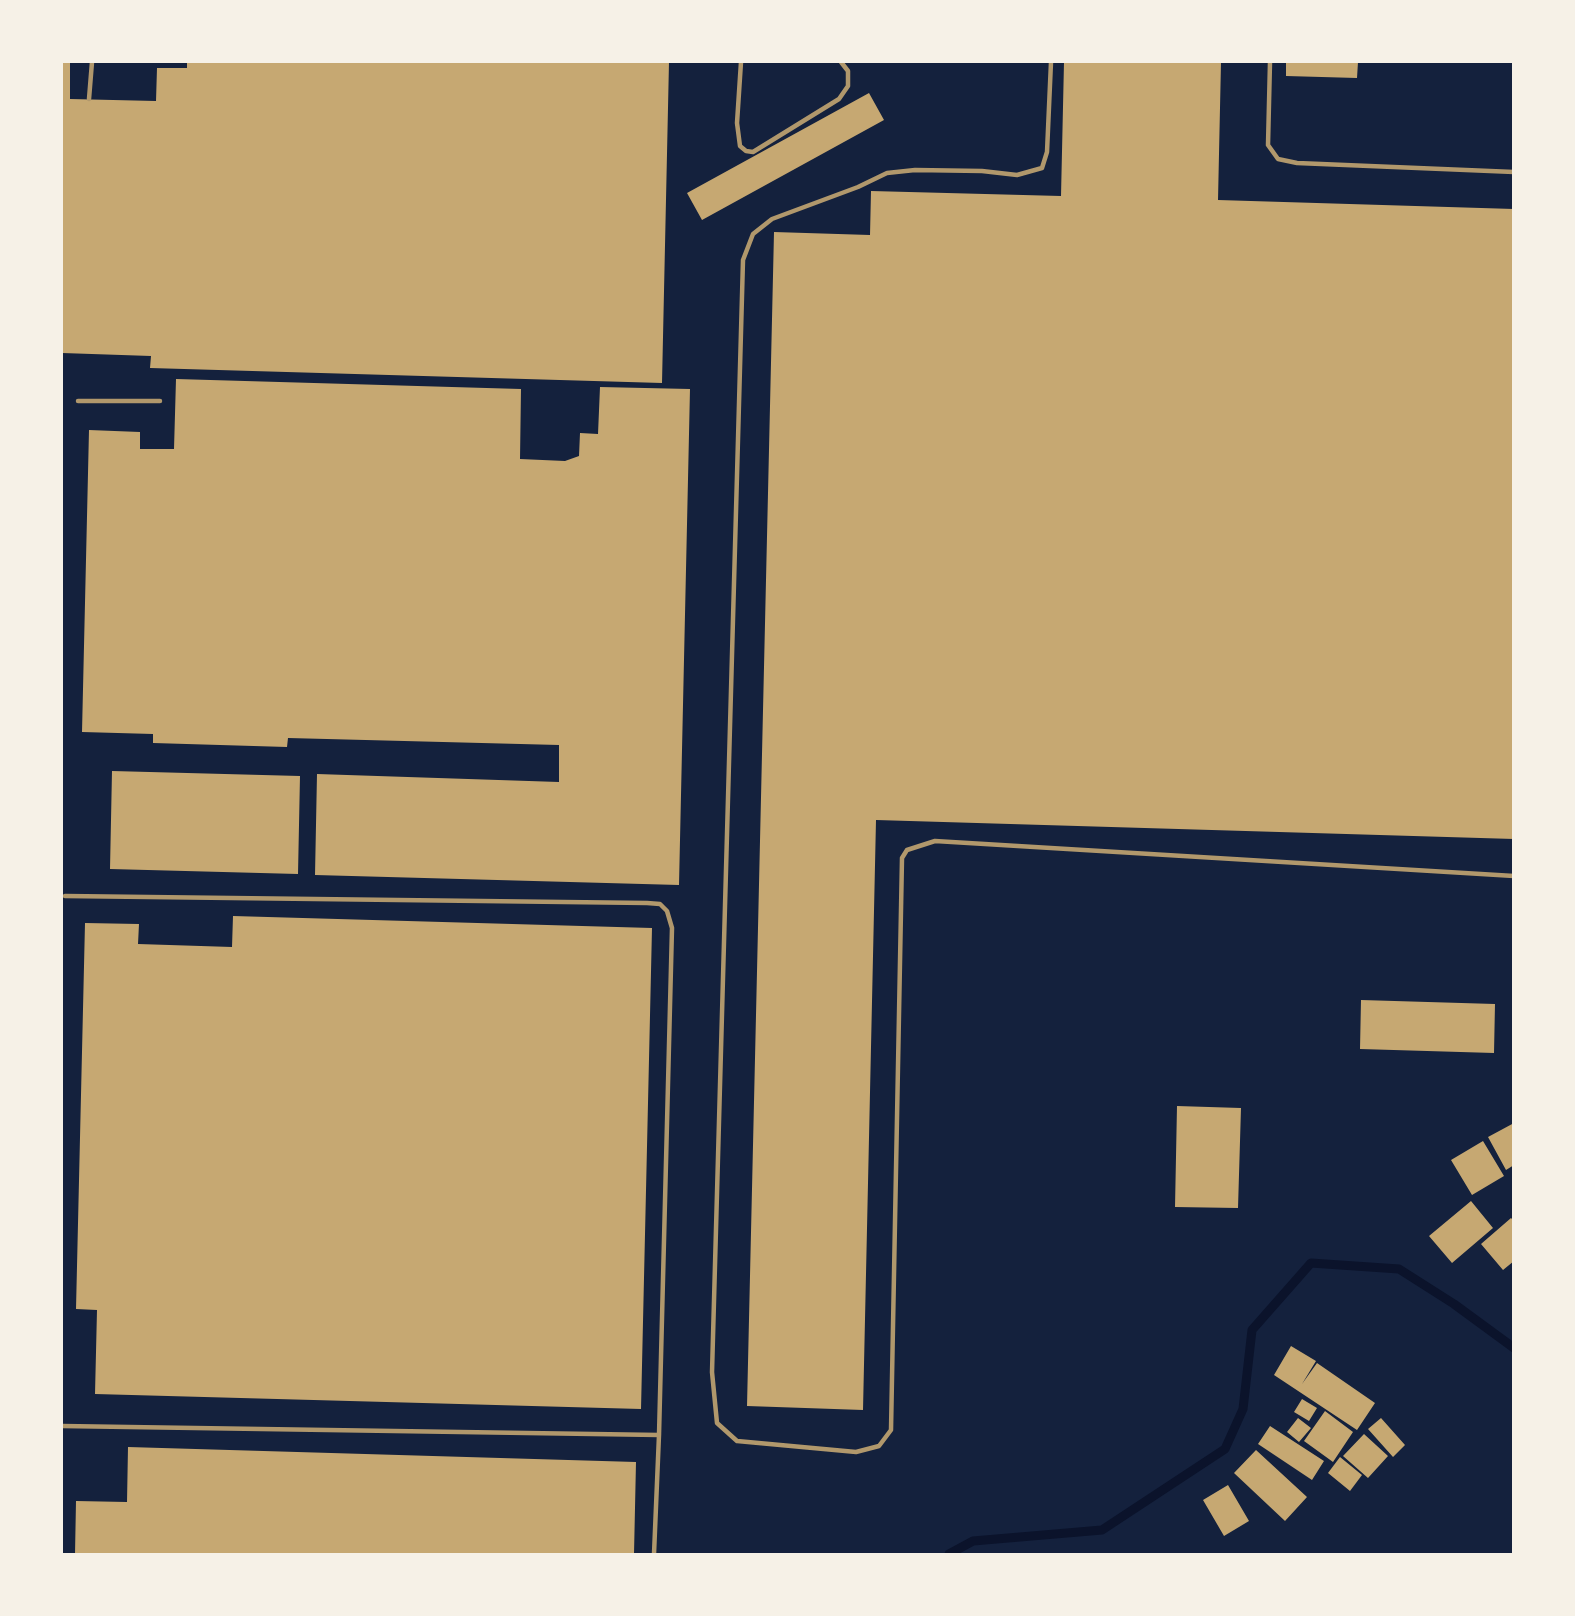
<!DOCTYPE html>
<html>
<head>
<meta charset="utf-8">
<style>
  body { margin:0 }
  #map { position:relative; width:1575px; height:1616px; overflow:hidden; background:#14213d; font-family:Mulish,sans-serif }
  canvas { display:block }
  .frame { position:absolute; inset:0; border:63px solid #f6f1e7; pointer-events:none }
</style>
</head>
<body>
<div id="map">
<canvas width="1575" height="1616"></canvas>
<div class="frame"></div>
</div>
<script>
const ctx = document.querySelector('canvas').getContext('2d');
ctx.lineJoin = 'round';
function shape(rows) {
  const path = new Path2D();
  for (const r of rows) {
    path.moveTo(r[0], r[1]);
    for (let i = 2; i < r.length; i += 2) path.lineTo(r[i], r[i + 1]);
  }
  return path;
}
function stroke(path, color, width, dash) {
  ctx.strokeStyle = color;
  ctx.lineWidth = width;
  ctx.lineCap = dash ? 'butt' : 'round';
  ctx.setLineDash(dash || []);
  ctx.stroke(path);
}
function fill(path, color) {
  ctx.fillStyle = color;
  ctx.fill(path, 'evenodd');
}
const stream = shape([
  [949,1554,973,1541,1102,1530,1225,1449,1243,1409,1252,1330,1311,1263,1399,1269,1454,1304,1514,1348]
]);
const building = shape([
  [62,62,70,62,70,99,156,101,157,68,187,68,187,62,669,62,662,383,150,368,151,356,62,353],
  [1064,62,1221,62,1218,200,1514,209,1514,839,876,820,863,1410,747,1406,774,232,870,235,871,191,1061,196],
  [1286,62,1358,62,1357,78,1286,76],
  [869,93,884,120,702,220,687,193],
  [176,379,521,389,520,459,565,461,579,456,580,433,598,434,600,387,690,389,679,885,315,875,317,774,559,782,559,745,288,738,287,747,153,743,153,734,82,732,89,430,140,432,140,449,174,449],
  [112,771,300,776,298,874,110,869],
  [233,916,652,928,641,1409,95,1394,97,1310,76,1309,85,923,139,924,138,944,232,947],
  [1361,1000,1495,1004,1494,1053,1360,1049],
  [1177,1106,1241,1108,1238,1208,1175,1207],
  [1514,1123,1514,1165,1506,1170,1488,1137],
  [1483,1141,1504,1176,1472,1195,1451,1160],
  [1471,1201,1493,1228,1452,1263,1429,1236],
  [1511,1218,1514,1221,1514,1261,1503,1270,1481,1244],
  [1291,1346,1316,1361,1302,1384,1317,1363,1375,1403,1357,1430,1274,1375],
  [1302,1399,1317,1408,1309,1421,1294,1412],
  [1325,1411,1353,1432,1333,1462,1304,1441],
  [1298,1418,1311,1428,1299,1442,1287,1432],
  [1381,1418,1405,1445,1393,1457,1368,1429],
  [1270,1426,1324,1461,1312,1480,1258,1444],
  [1364,1434,1388,1456,1368,1478,1343,1456],
  [128,1447,636,1462,634,1554,75,1554,76,1501,127,1502],
  [1256,1450,1307,1497,1285,1521,1234,1473],
  [1340,1457,1362,1475,1350,1491,1328,1473],
  [1228,1485,1249,1521,1224,1536,1203,1500]
]);
const service = shape([
  [741,62,737,123,740,146,746,151,753,152,839,99,848,86,848,71,841,62],
  [1051,62,1047,152,1042,168,1017,175,982,171,915,170,887,173,858,187,772,219,753,234,743,260,712,1372,717,1423,737,1441,856,1452,879,1446,891,1430,902,858,907,850,935,841,1514,876],
  [1270,62,1268,145,1278,159,1297,163,1514,172],
  [89,99,92,62],
  [78,401,160,401],
  [65,896,647,903,660,904,667,911,672,928,659,1435,654,1554],
  [62,1426,659,1435]
]);
stroke(stream, '#0b132b', 9);
fill(building, '#c6a872');
stroke(service, '#b1986c', 4.5);
</script>
</body>
</html>
